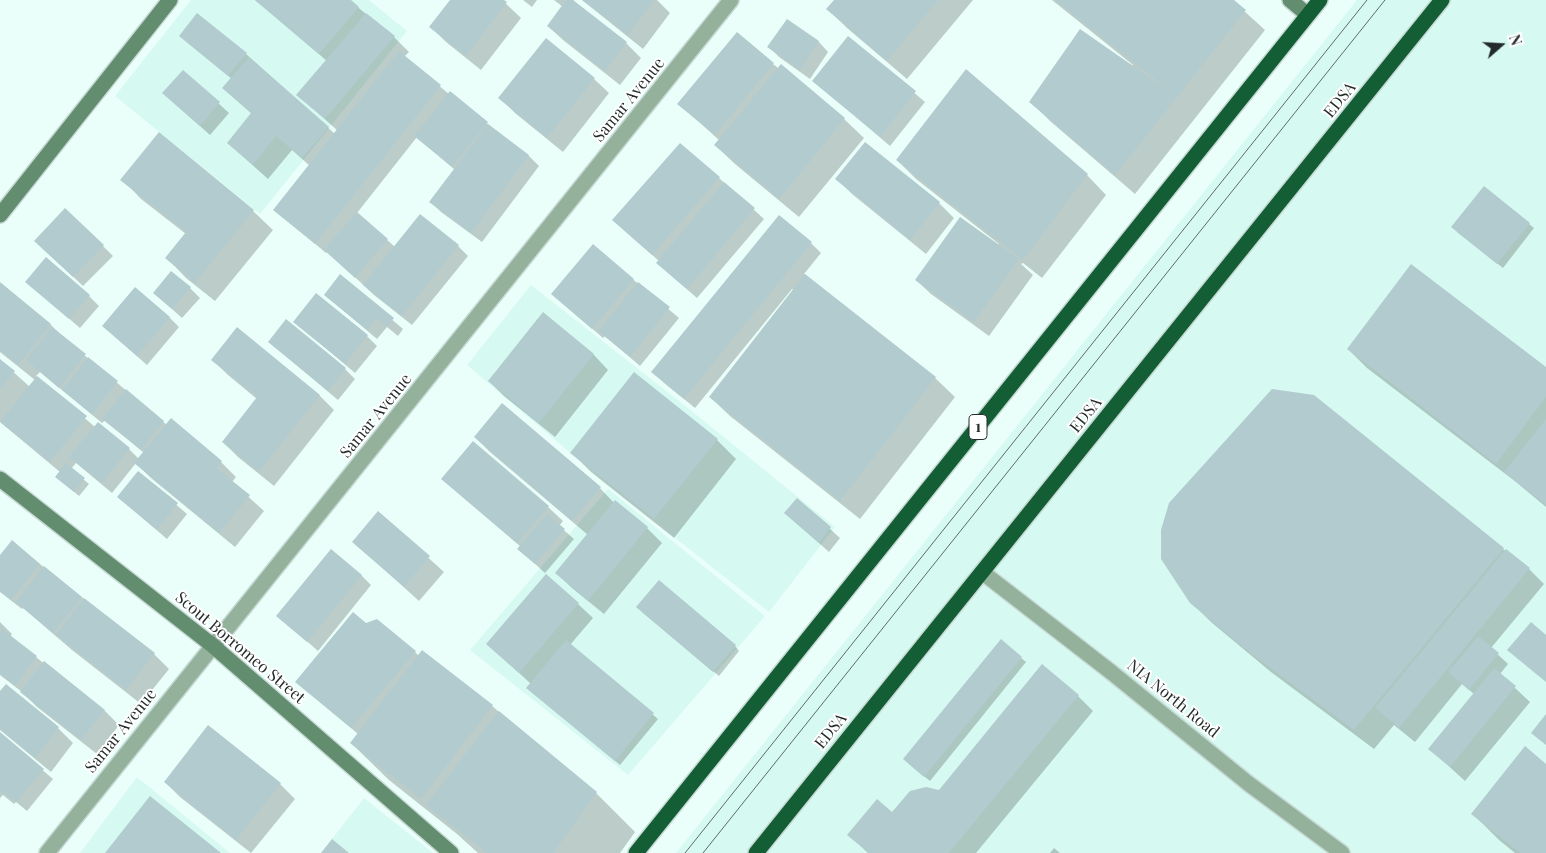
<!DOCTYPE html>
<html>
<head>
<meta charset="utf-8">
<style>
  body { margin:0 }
  #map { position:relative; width:1546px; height:853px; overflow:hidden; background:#ebfffa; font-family:"Playfair Display",serif }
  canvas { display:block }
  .north { position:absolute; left:1476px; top:20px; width:50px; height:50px; -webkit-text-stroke:4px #fff; paint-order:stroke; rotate:71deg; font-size:14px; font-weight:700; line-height:20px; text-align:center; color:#232c2a }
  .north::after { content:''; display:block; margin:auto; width:18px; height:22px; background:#232c2a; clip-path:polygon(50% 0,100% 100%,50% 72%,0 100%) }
</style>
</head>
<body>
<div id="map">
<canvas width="1546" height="853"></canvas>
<div class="north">N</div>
</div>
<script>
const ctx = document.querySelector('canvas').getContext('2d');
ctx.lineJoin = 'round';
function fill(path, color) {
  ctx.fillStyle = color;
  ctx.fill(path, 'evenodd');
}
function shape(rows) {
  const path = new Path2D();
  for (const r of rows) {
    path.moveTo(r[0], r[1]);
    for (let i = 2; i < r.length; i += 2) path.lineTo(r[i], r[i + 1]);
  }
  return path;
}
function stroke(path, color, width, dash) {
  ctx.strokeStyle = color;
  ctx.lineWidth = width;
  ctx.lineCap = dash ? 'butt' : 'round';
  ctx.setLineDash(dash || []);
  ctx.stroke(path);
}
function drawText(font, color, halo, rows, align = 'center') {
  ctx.font = font + ' "Playfair Display",serif';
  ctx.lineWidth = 4;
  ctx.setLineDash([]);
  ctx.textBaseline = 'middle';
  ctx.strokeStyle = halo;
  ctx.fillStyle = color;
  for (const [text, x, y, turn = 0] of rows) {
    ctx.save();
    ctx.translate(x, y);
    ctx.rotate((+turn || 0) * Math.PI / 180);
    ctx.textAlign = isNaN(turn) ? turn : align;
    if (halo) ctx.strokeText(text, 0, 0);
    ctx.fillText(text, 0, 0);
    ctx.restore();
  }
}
const built = shape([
  [191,0,369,0,407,31,260,214,115,96],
  [1357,0,1546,0,1546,853,676,853],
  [531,285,688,408,835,527,769,612,608,485,467,365],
  [608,489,765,616,628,775,470,650],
  [137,777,230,853,80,853],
  [364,798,433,853,321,853]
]);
const shadow = shape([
  [255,0,349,0,394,37,409,52,404,57,449,94,529,156,539,166,482,242,441,212,431,202,455,170,417,137,357,213,395,247,458,246,468,256,412,325,374,295,327,251,326,253,275,210,310,166,292,150,268,179,228,143,252,114,224,88,232,79,180,35,246,54,335,134,338,131,298,95,327,61],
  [452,0,502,0,521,18,481,70,446,42,431,27],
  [523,0,537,0,532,7],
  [554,0,574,0,573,2,626,43,641,58,620,85,563,40,548,26,563,7],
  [582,0,657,0,670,13,643,49],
  [835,0,973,0,907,79,847,28,828,9],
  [1052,0,1232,0,1265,30,1135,194,1050,121,1031,102,1133,65],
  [787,21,819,42,828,52,810,79,779,57,769,47],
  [849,37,925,102,890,146,814,81],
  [773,64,844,119,864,138,799,217,735,164,715,145,719,140,679,104],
  [183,71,229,113,210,135,174,103],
  [594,79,609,93,563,152,515,113,500,98],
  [159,134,253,211,273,230,215,301,186,278,167,258,186,234,141,199,122,179],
  [866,143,939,203,954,218,926,254,852,194,837,179],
  [897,160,1087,175,1106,195,1042,278,1023,263,1021,264,1033,275,989,336,931,294,916,280,999,244,916,179],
  [719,178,764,219,697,298,668,273,659,261,624,230],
  [1529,224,1534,228,1503,268,1457,232],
  [811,243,821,253,804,274,935,378,955,397,860,519,730,416,710,397,794,290,792,289,695,408,663,382],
  [103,246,113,256,83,286,46,251],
  [593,246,679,318,640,366,605,336,603,338,552,294],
  [341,276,403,329,398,336,387,327,377,339,325,295],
  [0,284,51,325,64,338,167,425,221,462,236,477,232,482,264,511,235,547,151,478,136,463,112,493,76,463,71,469,89,484,79,496,61,481,60,472,0,422,0,360,30,387,35,380,0,352],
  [40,372,102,423,105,420,144,453,139,459,129,449,95,427,36,376],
  [190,288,200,298,182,318,154,293],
  [37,291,89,296,99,306,80,328],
  [543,314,594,355,608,370,555,437,504,396,489,381],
  [169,317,179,327,147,365,114,336],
  [295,322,367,336,377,346,355,373],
  [269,342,345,369,355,379,338,400],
  [1348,349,1546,368,1546,507,1516,482,1367,368],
  [213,360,319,395,334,410,274,486,238,457,223,442,257,399,228,375],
  [475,437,600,488,614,503,647,528,662,543,604,614,572,588,557,573,588,535,490,452],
  [717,440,736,459,674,538,591,472,572,453],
  [138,472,187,514,167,539,118,497],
  [443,479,548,507,563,521,559,526,574,539,545,573,519,549,521,547,458,493],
  [797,499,840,538,829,552,785,513],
  [379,513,444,572,419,601,354,542],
  [12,542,154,654,169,669,141,704,72,650,23,608,22,609,0,592,0,557],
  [1503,549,1529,569,1544,584,1491,648,1508,664,1500,674,1530,702,1465,781,1430,749,1474,694,1462,684,1415,742,1394,725,1374,749,1271,672,1211,622,1191,602],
  [361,575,371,585,318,651,278,616],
  [578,604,593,618,570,645,658,719,620,765,533,693,531,684,488,644],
  [642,612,735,646,739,651,719,676],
  [0,622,12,634,10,637,104,710,119,725,97,754,37,707,22,692,0,675],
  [366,624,415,652,419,656,423,652,492,706,596,793,635,832,620,853,478,853,457,834,389,780,351,743,358,734,307,691],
  [1021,658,1026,662,930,781,909,764],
  [6,686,58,728,73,743,51,772,0,730,0,693],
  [1078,696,1093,711,976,853,868,853,848,834,940,792],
  [0,734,53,779,27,811,16,802,14,804,3,795,0,798],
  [1546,765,1546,853,1515,853,1499,840,1473,814],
  [165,782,280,784,295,799,251,853,180,797],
  [1054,848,1060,853,1050,853]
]);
const building = shape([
  [255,0,351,0,359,7,319,54],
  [450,0,504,0,507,2,466,56,429,27],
  [566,0,573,0,627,42,605,71,547,26],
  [582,0,654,0,628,35],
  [834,0,938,0,887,61,826,9],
  [1055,0,1234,0,1246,10,1115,175,1029,102,1080,29,1172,93],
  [197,13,247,53,228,76,179,36],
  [366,13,395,36,325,119,296,95],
  [787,19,819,41,800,70,767,47],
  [737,32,774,63,715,135,677,104],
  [848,36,916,91,880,137,812,81],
  [546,38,595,78,547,138,498,98],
  [399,51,441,85,315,244,273,210],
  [249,57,329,127,302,158,276,136,253,165,227,143,251,113,222,88],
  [781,64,845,118,779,199,714,145],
  [966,69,1088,174,1023,260,896,160],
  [183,70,220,102,200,126,162,93],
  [450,91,488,122,452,167,414,136],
  [488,124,529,155,471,233,429,202],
  [159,132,254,210,195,283,165,258,186,232,120,180],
  [865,142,940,202,910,240,835,179],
  [680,143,720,177,652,255,612,220],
  [724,182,755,208,687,289,656,263],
  [1484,186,1530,223,1497,264,1451,227],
  [65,208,104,245,73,277,34,241],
  [357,212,388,239,355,278,324,250],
  [420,214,459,245,402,316,363,285],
  [779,215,812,242,684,399,651,372],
  [960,217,1019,259,974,322,915,280],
  [593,244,634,279,592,329,551,294],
  [46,257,90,295,69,319,25,282],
  [1411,264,1546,367,1546,397,1496,464,1347,349],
  [171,271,191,287,172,309,153,293],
  [340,274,394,318,387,327,376,318,367,330,324,295],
  [805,274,936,377,840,501,709,397],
  [0,282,51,324,18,365,0,350],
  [638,282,670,307,630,357,598,331],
  [135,287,170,317,137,356,102,326],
  [316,293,368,335,345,364,293,322],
  [543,312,594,354,539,423,488,381],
  [286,319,346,368,328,391,268,342],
  [52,327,86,354,59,388,26,360],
  [237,327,320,395,259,472,222,442,257,397,211,360],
  [88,357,118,381,92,414,62,390],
  [0,359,15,371,0,389],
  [634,372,718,439,654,519,570,453],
  [37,376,87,416,50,462,0,422],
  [126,389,164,421,141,450,102,419],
  [1272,389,1314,395,1504,548,1354,730,1250,653,1190,603,1161,559,1161,530,1169,503],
  [502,403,601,487,572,521,474,437],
  [171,418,222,461,216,468,250,495,219,533,134,463],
  [1546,419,1546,505,1504,472],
  [98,422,130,448,102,483,69,457],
  [473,441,549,506,517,543,441,479],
  [66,463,85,478,74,492,55,477],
  [138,471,178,503,157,530,117,497],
  [797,498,831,527,819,543,784,513],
  [615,500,648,527,588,601,555,573],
  [378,511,430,556,404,587,352,542],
  [547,514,565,529,535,564,517,549],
  [12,540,40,564,11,600,0,591,0,555],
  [331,549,362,575,307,642,276,616],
  [1506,549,1530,568,1399,728,1375,708],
  [44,566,82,597,53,633,16,602],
  [546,574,579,603,519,673,486,644],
  [659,580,736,645,713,672,636,607],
  [84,598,155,653,126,690,56,635],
  [353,612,366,623,377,619,416,651,351,728,295,682],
  [1531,622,1546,635,1546,682,1507,650],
  [2,629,37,656,15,686,0,674,0,632],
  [1478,636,1499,653,1469,690,1448,672],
  [1001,639,1022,657,924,777,903,759],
  [566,640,654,713,615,761,526,688],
  [422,650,493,705,421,799,350,743],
  [44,661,105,710,81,740,20,692],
  [1042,664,1079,695,949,853,869,853,847,835,877,799,892,812,910,791,926,787,939,790],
  [1494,668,1516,686,1450,767,1428,749],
  [6,684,59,727,35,758,0,729,0,691],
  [499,711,597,792,553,853,487,853,426,805],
  [1546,714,1546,745,1531,733],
  [208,725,281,783,236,840,164,782],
  [0,732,44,769,16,802,5,793,3,795,0,792],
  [1525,746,1546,764,1546,853,1520,853,1471,814],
  [150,796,221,853,105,853],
  [332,839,349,853,321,853]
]);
const street = shape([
  [982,572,1111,672,1249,784,1342,853],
  [47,853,731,0]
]);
const secondary = shape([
  [1290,0,1308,15],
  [0,215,170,0],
  [0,479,212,645,451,853]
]);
const highway = shape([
  [636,853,1320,0],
  [756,853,1442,0]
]);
const tram = shape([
  [685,853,1367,0],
  [703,853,1385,0]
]);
const shields = [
  [978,427,18]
];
const shieldNames = [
  ["1",978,427]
];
const streetNames = [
  ["Samar Avenue",629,100,-51],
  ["EDSA",1340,100,-51],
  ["EDSA",1086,415,-51],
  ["Samar Avenue",376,416,-51],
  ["Scout Borromeo Street",240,648,40],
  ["NIA North Road",1173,699,39],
  ["Samar Avenue",121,731,-51],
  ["EDSA",831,731,-51]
];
fill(built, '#d6f9f1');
fill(shadow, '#0003');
fill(building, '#b2cbcf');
stroke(street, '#c7d9d5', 18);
stroke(secondary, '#c7d9d5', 18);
stroke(highway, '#c7d9d5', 18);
stroke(street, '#94b19c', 15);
stroke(secondary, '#628e6f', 15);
stroke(highway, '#135e34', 15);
stroke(tram, '#606c69', 1);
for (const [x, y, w] of shields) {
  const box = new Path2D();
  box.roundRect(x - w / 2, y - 12.5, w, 25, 4);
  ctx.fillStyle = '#fff';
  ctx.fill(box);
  stroke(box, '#232c2a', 1);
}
drawText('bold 15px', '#232c2a', null, shieldNames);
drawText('16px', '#232c2a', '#fff', streetNames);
</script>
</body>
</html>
